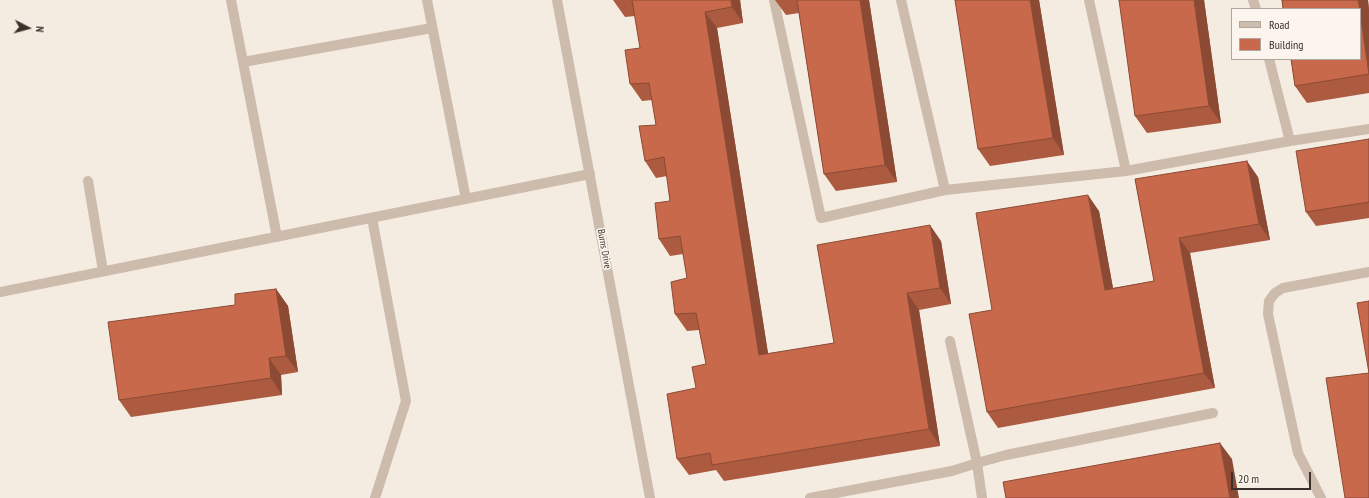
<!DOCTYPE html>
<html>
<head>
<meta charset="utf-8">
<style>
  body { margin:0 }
  #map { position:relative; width:1369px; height:498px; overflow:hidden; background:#f4ebe1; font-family:"PT Sans Narrow",sans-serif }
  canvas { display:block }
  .legend { position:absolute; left:1231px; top:8px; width:130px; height:52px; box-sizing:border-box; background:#fbf5ee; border:1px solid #aea6a0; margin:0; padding:5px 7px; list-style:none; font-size:12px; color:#3b302b }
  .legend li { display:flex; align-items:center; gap:8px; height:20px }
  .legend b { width:20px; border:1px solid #aea6a0 }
  .north { position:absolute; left:8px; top:8px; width:40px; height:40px; -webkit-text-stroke:3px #fbf5ee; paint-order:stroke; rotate:96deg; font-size:11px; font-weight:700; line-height:16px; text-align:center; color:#3b302b }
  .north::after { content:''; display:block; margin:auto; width:14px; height:18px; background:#3b302b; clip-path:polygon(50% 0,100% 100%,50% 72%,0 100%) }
  .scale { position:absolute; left:1231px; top:472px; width:80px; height:18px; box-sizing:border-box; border:2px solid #3b302b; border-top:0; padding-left:5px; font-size:12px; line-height:14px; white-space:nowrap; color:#3b302b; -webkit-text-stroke:3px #fbf5ee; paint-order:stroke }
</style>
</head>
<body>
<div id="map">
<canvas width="1369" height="498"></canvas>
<ul class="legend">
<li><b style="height:5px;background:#cdbbac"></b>Road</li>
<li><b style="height:11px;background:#c8694b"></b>Building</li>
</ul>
<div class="north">N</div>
<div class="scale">20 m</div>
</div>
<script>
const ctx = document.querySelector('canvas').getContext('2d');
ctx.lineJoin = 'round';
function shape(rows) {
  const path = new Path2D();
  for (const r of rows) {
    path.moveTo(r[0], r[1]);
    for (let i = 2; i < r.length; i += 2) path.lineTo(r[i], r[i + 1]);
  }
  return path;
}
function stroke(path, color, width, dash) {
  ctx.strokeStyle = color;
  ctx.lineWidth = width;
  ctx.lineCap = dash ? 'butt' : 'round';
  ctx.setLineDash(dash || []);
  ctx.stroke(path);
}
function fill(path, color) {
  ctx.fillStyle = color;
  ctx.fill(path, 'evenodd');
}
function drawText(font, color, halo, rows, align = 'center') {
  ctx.font = font + ' "PT Sans Narrow",sans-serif';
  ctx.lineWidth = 3.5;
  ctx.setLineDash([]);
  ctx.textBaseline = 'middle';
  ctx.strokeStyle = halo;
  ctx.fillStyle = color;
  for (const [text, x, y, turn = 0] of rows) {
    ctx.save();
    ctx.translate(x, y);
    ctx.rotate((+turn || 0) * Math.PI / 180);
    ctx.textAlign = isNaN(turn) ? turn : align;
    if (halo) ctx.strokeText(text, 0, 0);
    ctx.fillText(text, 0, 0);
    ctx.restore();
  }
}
const service = shape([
  [231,0,243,62],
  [427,0,466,199],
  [774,0,821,218,945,190],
  [901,0,945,190,1126,171],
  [1089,0,1126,171,1290,141],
  [1253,0,1256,9],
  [1269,59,1290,141,1369,129],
  [88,181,103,271],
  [372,218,406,401,375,498],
  [277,237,243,62,432,28],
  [0,292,590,174],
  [950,341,977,463,1006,455,1213,413],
  [810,498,952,471,977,463,982,498],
  [1321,498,1298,453,1268,314,1269,301,1275,293,1283,288,1369,272]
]);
const minor = shape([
  [557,0,650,498]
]);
const wall = shape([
  [613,0,740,0,743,23,717,28,768,354,834,343,941,241,951,304,919,310,940,446,724,481,716,470,689,475,677,459,696,388,706,364,699,330,687,331,675,314,687,278,683,254,670,256,659,239,670,201,667,176,656,178,645,161,656,125,652,100,642,101,630,84,640,48,635,16,625,17],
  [775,0,869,0,897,182,836,191,824,174,799,13,786,15],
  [1039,0,1064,155,990,166,978,149],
  [1204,0,1221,123,1147,133,1135,116],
  [1282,0,1368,0,1369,10,1369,93,1307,103,1295,86],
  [1369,139,1369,218,1316,226,1306,212],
  [1258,177,1270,240,1190,253,1215,388,998,428,987,412,1099,211,1113,288,1154,281,1135,179],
  [276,289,288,306,298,372,281,375,282,395,131,417,119,400,235,305]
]);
const shadedWall = shape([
  [731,0,740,0,743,23,732,7],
  [860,0,869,0,897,182,885,165],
  [1030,0,1039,0,1064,155,1053,138],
  [1194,0,1204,0,1221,123,1209,106],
  [1358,0,1368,0,1369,10,1369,71],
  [705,12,717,28,771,372,759,355],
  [1247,161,1258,177,1270,240,1259,224],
  [1088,195,1099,211,1116,305,1105,290],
  [930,225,941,241,951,304,940,288],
  [1179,238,1190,253,1215,388,1204,373],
  [276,289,288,306,298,372,286,356],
  [907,293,919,310,940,446,929,429],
  [269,358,281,375,282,395,271,378],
  [1220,443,1232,459,1239,498,1230,498]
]);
const building = shape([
  [632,0,731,0,732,7,705,12,759,355,834,343,817,245,930,225,940,288,907,293,929,429,712,465,710,453,677,459,667,394,696,388,692,367,706,364,696,313,675,314,671,282,687,278,680,236,659,239,655,203,670,201,664,157,645,161,639,126,656,125,649,83,630,84,625,50,640,48,632,0],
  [797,0,860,0,885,165,824,174,797,0],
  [955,0,1030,0,1053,138,978,149,955,0],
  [1119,0,1194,0,1209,106,1135,116,1119,0],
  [1282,0,1358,0,1360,9,1283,9,1282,0],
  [1360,12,1369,74,1295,86,1291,59,1360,59,1360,12],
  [1369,139,1369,202,1306,212,1296,151,1369,139],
  [1247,161,1259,224,1179,238,1204,373,987,412,969,314,992,310,976,213,1088,195,1105,290,1154,281,1135,179,1247,161],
  [276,289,286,356,269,358,271,378,119,400,108,322,235,305,235,294,276,289],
  [1369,301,1369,498,1345,498,1326,378,1369,373,1357,303,1369,301],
  [1220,443,1230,498,1006,498,1003,482,1220,443]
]);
const streetNames = [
  ["Burns Drive",604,249,80]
];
stroke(service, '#cdbbac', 10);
stroke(minor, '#cdbbac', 10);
fill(wall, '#ac5a40');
fill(shadedWall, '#8c4a34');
fill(building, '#c8694b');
stroke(building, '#8c4a34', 1);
drawText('10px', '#3b302b', '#fbf5ee', streetNames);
</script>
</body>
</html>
